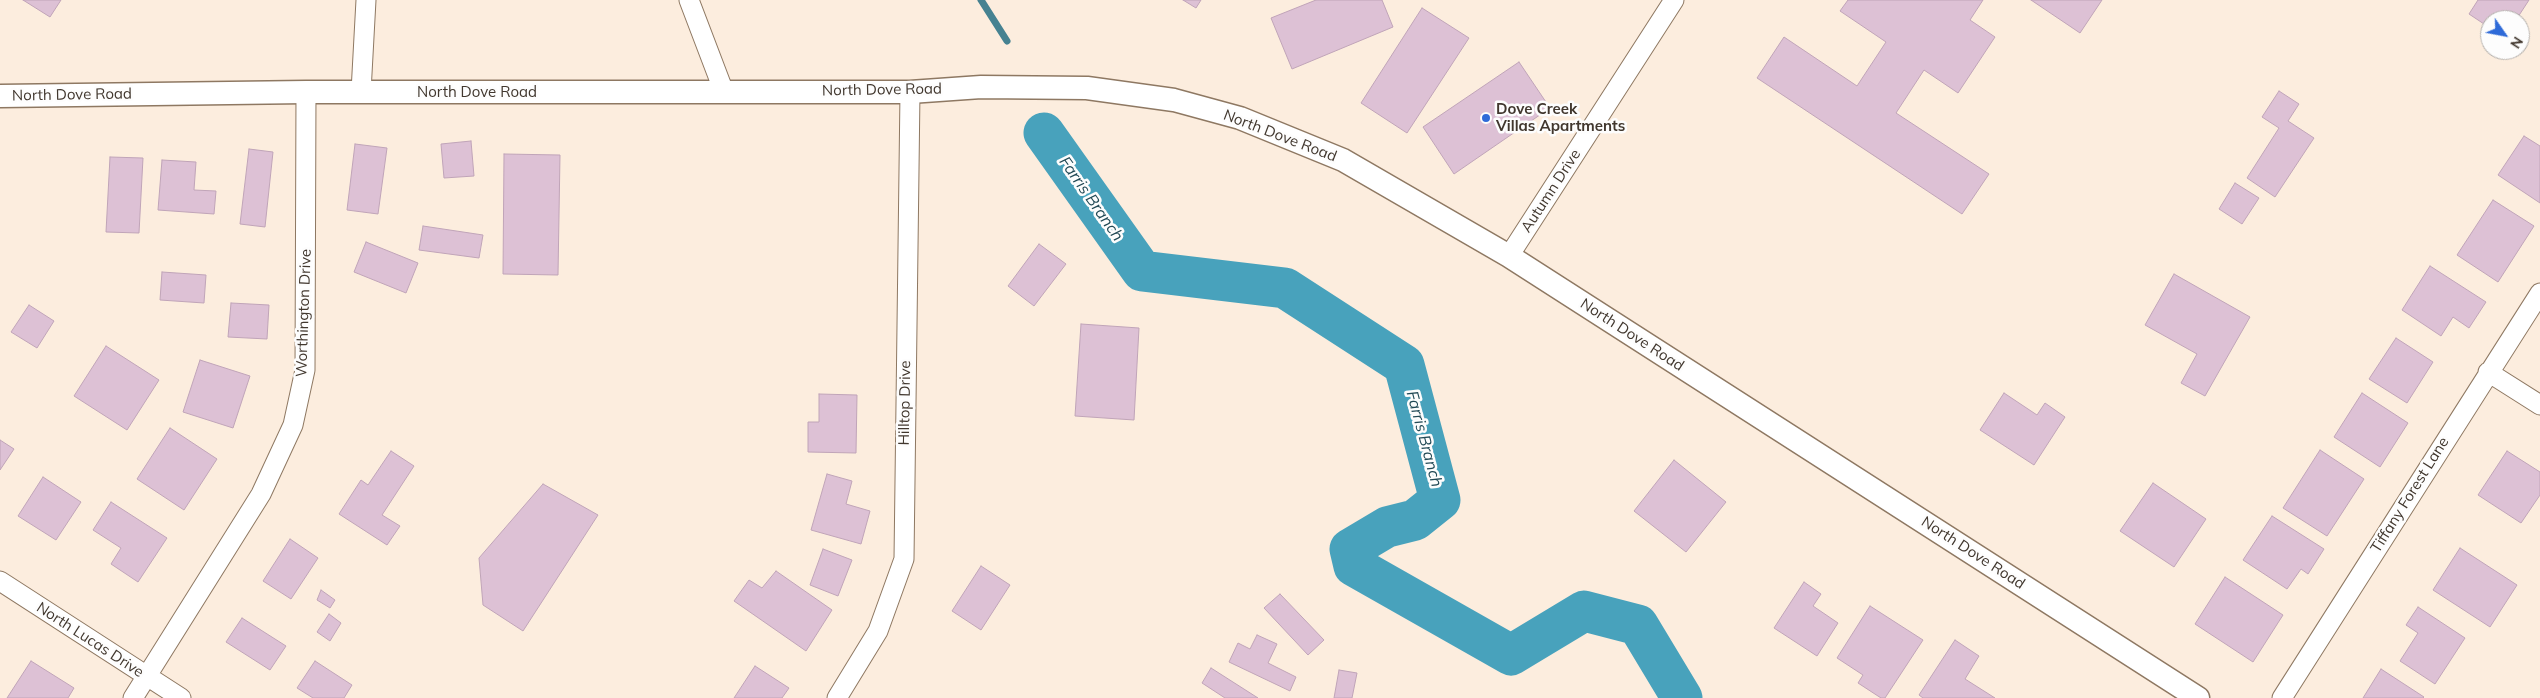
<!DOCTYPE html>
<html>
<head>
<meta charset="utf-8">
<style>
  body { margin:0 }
  #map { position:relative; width:2540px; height:698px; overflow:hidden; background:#fcedde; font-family:Mulish,sans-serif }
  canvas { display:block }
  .north { position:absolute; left:2480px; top:10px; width:50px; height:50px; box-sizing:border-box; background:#fdfdfd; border:1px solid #b2aeaa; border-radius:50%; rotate:123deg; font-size:14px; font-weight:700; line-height:20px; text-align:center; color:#41372e }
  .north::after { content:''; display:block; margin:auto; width:18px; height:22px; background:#2e6ad8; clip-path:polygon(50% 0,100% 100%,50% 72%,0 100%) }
</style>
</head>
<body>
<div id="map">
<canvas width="2540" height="698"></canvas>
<div class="north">N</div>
</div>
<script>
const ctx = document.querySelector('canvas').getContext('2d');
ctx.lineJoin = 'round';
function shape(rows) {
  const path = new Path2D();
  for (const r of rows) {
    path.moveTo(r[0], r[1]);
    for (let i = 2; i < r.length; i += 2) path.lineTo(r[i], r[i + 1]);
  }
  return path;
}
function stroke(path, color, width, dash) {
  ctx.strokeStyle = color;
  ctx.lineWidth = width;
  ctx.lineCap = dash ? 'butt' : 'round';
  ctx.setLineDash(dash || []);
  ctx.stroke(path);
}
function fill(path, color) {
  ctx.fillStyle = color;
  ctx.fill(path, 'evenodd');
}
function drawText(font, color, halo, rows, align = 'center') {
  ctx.font = font + ' Mulish,sans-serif';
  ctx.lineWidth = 5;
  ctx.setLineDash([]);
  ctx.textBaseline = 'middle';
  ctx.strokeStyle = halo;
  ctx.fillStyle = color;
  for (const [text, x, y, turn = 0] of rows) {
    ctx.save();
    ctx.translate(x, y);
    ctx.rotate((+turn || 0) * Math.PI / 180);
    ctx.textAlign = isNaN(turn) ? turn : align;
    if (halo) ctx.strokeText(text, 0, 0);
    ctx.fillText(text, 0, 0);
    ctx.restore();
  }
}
const stream = shape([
  [981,0,1007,41]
]);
const river = shape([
  [1044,133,1142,271,1285,288,1404,365,1440,500,1415,520,1387,527,1350,549,1354,566,1511,655,1584,611,1638,625,1682,698]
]);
const building = shape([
  [23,0,61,0,50,17,23,0],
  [1183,0,1201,0,1196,8,1183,0],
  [1316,0,1382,0,1393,27,1292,69,1271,18,1316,0],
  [1848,0,1983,0,1970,20,1995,37,1958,93,1924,70,1896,113,1989,174,1962,214,1757,78,1784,37,1857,86,1886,42,1840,11,1848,0],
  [2031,0,2102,0,2080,33,2031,0],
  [2478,0,2529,0,2516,20,2490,20,2490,28,2469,14,2478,0],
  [1422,8,1469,38,1407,133,1361,103,1422,8],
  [1519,62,1550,108,1454,174,1423,127,1519,62],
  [2279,91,2299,104,2288,121,2314,138,2275,197,2247,178,2279,128,2262,117,2279,91],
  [2524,136,2540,146,2540,203,2498,175,2524,136],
  [471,141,474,176,444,178,441,144,471,141],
  [355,144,387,148,378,214,347,210,355,144],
  [249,149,273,152,265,227,240,224,249,149],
  [504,154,560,155,558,275,503,274,504,154],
  [110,157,143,158,139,233,106,232,110,157],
  [162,160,196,162,194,190,216,191,214,214,158,210,162,160],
  [2235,183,2259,198,2242,224,2219,209,2235,183],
  [2493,200,2534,226,2498,282,2457,255,2493,200],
  [423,226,483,235,479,258,419,250,423,226],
  [366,242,418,263,406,293,354,272,366,242],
  [1039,244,1066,264,1034,306,1008,286,1039,244],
  [2430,266,2486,302,2469,328,2453,317,2441,336,2402,310,2430,266],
  [162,272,206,275,204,303,160,300,162,272],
  [2174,274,2250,317,2205,396,2181,383,2197,354,2145,325,2174,274],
  [231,303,269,305,267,339,228,337,231,303],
  [29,305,54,321,37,348,11,332,29,305],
  [1081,324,1139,328,1134,420,1075,416,1081,324],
  [2396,338,2433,362,2407,403,2369,379,2396,338],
  [106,346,159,380,127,430,74,396,106,346],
  [200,360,250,376,233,428,183,412,200,360],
  [2004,393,2037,415,2045,403,2065,417,2034,465,1980,430,2004,393],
  [2362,393,2408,423,2380,467,2334,437,2362,393],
  [819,394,857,395,856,453,808,452,808,422,819,422,819,394],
  [170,428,217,459,184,510,137,479,170,428],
  [0,440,14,449,0,470,0,440],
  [2320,450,2364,479,2327,536,2283,508,2320,450],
  [391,451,414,466,382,515,400,526,387,545,339,514,361,480,368,485,391,451],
  [2507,451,2540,472,2540,495,2521,523,2478,495,2507,451],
  [1674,460,1726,502,1686,552,1634,511,1674,460],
  [827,474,852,481,846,504,870,511,861,544,811,530,827,474],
  [43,477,81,502,56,540,18,516,43,477],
  [2153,483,2206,519,2174,567,2120,531,2153,483],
  [543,484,598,515,523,631,483,605,479,558,543,484],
  [111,502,167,538,138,582,111,564,121,548,93,530,111,502],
  [2272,516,2324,549,2308,574,2301,569,2287,589,2243,560,2272,516],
  [290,539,318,558,291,599,263,581,290,539],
  [2460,548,2517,585,2490,627,2433,590,2460,548],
  [823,549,852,560,838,596,810,585,823,549],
  [981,566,1010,585,981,630,952,611,981,566],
  [776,571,832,610,806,651,734,601,749,580,762,588,776,571],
  [2225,577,2283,615,2253,662,2195,624,2225,577],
  [1804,582,1821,594,1813,606,1838,623,1817,656,1774,628,1804,582],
  [321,590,335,600,330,608,317,600,321,590],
  [1280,594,1324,640,1308,655,1264,608,1280,594],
  [1870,606,1923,640,1885,698,1881,698,1858,683,1863,675,1837,658,1870,606],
  [2418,607,2465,638,2435,684,2400,661,2418,633,2406,625,2418,607],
  [329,614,341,623,330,641,317,632,329,614],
  [242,618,286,646,270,670,226,642,242,618],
  [1257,635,1277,644,1268,663,1296,677,1290,691,1229,662,1238,643,1250,649,1257,635],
  [1955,640,1979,656,1965,679,1995,698,1923,698,1919,695,1955,640],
  [31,661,74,688,68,698,7,698,31,661],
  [315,661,352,685,344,698,313,698,297,688,315,661],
  [755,666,789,688,782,698,734,698,755,666],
  [1211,668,1258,698,1225,698,1202,683,1211,668],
  [2381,669,2424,697,2423,698,2363,698,2381,669],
  [1339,670,1357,673,1352,698,1334,698,1339,670]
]);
const minor = shape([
  [689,0,724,92],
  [361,92,366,0],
  [1509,256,1674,0],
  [2488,372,2540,405],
  [0,581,181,698],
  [133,698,261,494,293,425,305,370,306,92],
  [837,698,878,631,904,559,910,92],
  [2282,698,2540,293]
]);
const tertiary = shape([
  [0,96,306,92,910,92,981,87,1087,88,1174,100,1240,118,1343,160,1509,256,2198,698]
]);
const markers = [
  [1486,118,5,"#2e6ad8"]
];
const streetNames = [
  ["North Dove Road",882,90,-1],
  ["North Dove Road",477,92],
  ["North Dove Road",72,95,-1],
  ["North Dove Road",1280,136,21],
  ["Autumn Drive",1551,191,-57],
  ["Worthington Drive",304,313,-88],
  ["North Dove Road",1632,335,33],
  ["Hilltop Drive",905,403,-89],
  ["Tiffany Forest Lane",2410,495,-58],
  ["North Dove Road",1973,553,33],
  ["North Lucas Drive",90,640,33]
];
const poiNames = [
  ["Dove Creek",1496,109],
  ["Villas Apartments",1496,126]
];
const waterNames = [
  ["Farris Branch",1091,199,55],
  ["Farris Branch",1424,439,75]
];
stroke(stream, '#468291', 7);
stroke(river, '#48a2bc', 41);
fill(building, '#ddc1d5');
stroke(building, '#c0a4b8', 1);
stroke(minor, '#8e7862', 21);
stroke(tertiary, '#8e7862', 25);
stroke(minor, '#fff', 19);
stroke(tertiary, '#fff', 22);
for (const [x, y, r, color] of markers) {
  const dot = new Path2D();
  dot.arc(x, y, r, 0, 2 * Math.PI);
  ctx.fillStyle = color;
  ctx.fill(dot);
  stroke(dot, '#fdfdfd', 2);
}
drawText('15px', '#41372e', '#fdfdfd', streetNames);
drawText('bold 15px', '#41372e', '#fdfdfd', poiNames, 'left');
drawText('italic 16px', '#214955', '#fdfdfd', waterNames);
</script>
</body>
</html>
